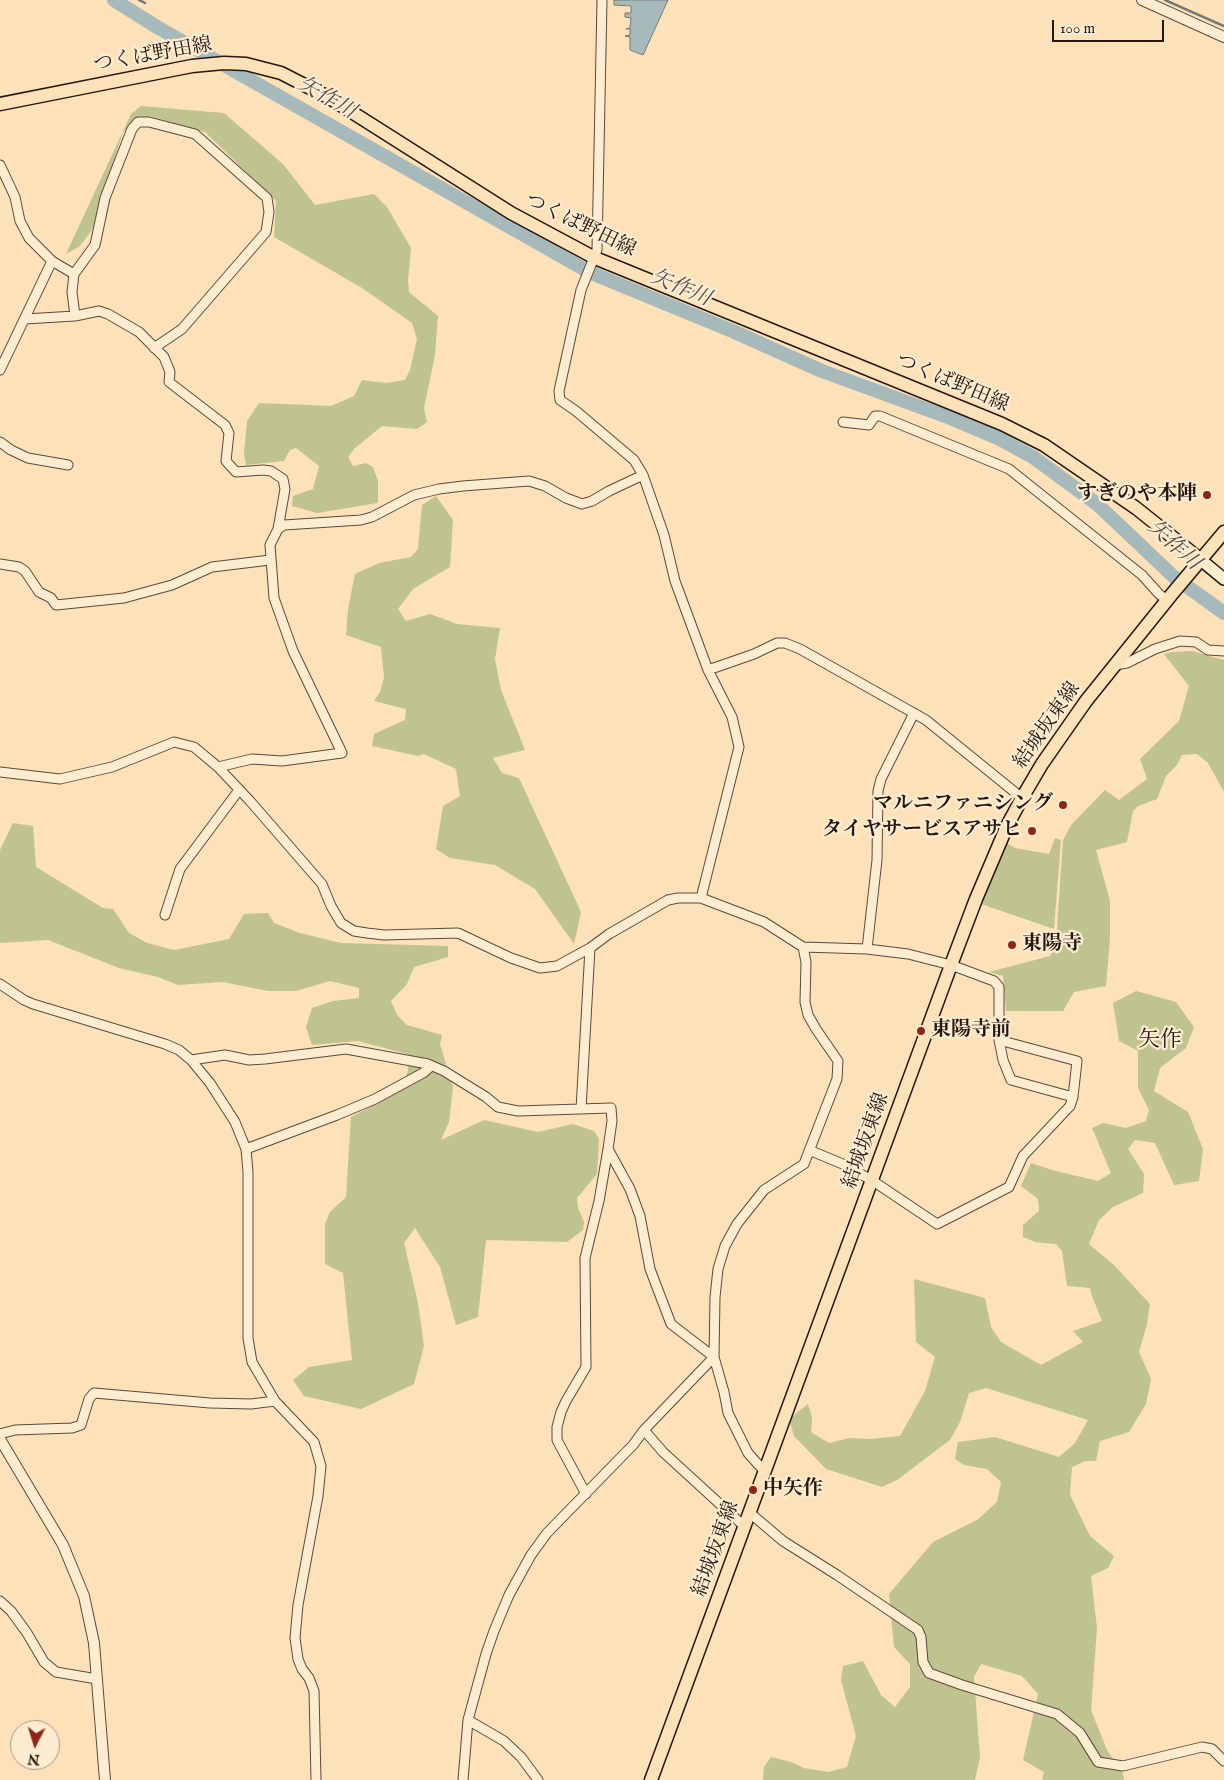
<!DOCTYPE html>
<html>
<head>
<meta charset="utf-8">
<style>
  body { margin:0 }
  #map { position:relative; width:1224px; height:1780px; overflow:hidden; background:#fde1b8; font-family:"IM FELL English",serif }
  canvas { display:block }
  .north { position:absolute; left:10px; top:1720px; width:50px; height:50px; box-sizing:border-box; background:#feecd1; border:1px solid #a69784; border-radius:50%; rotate:185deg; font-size:14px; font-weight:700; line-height:20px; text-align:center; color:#231710 }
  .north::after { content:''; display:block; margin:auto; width:18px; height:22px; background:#8f2418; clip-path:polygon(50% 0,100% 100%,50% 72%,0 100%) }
  .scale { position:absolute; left:1052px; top:20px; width:112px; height:22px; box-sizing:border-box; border:2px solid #231710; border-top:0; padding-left:6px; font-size:15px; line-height:18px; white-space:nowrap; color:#231710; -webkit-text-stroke:4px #feecd1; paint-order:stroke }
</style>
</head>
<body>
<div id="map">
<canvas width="1224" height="1780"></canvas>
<div class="north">N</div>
<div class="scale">100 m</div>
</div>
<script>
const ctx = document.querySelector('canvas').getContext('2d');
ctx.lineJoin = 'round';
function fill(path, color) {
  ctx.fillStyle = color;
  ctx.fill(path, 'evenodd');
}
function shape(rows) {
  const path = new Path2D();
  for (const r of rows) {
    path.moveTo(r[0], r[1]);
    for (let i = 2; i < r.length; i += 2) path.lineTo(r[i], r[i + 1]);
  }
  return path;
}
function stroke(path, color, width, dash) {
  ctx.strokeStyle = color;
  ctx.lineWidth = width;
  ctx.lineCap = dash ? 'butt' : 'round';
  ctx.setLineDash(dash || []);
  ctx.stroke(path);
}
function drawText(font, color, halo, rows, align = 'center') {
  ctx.font = font + ' "IM FELL English","Noto Serif JP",serif';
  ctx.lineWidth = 4.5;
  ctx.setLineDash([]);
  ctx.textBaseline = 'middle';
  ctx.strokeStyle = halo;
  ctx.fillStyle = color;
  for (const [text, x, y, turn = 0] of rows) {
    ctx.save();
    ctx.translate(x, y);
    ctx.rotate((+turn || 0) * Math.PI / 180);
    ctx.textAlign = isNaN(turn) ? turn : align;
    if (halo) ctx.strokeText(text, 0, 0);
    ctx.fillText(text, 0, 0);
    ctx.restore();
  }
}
const green = shape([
  [141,106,224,113,283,164,315,205,374,194,387,207,411,248,408,280,409,292,438,316,435,355,424,408,427,422,417,429,382,426,354,449,348,457,353,466,366,463,373,467,378,481,378,503,317,513,292,506,293,496,313,489,319,466,296,448,290,450,284,461,246,465,244,453,247,421,259,403,331,406,354,396,362,380,386,383,405,380,410,370,417,339,412,323,362,288,274,237,276,201,205,132,150,116,123,132,92,230,80,246,66,254,131,114],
  [436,496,453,520,450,567,413,589,398,609,406,621,430,614,457,624,500,628,495,659,501,690,525,750,493,758,502,773,519,778,581,912,574,944,535,889,495,865,450,858,436,849,443,806,460,796,456,769,424,754,418,756,372,746,374,734,405,720,406,709,374,701,380,692,384,678,381,647,346,635,348,609,355,574,379,563,411,557,418,549,422,505],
  [1192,651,1224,660,1224,792,1208,763,1197,754,1182,755,1177,765,1166,776,1157,799,1138,806,1133,811,1127,842,1096,850,1110,901,1110,938,1106,986,1074,992,1063,1011,1006,1011,1003,976,989,972,1050,956,1056,943,1063,840,1071,825,1105,790,1119,800,1147,779,1140,759,1179,721,1189,686,1164,654,1172,652],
  [13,823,33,826,36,867,103,908,113,909,129,933,147,943,174,950,229,939,244,914,268,913,274,923,300,933,341,943,448,946,448,957,414,967,407,984,391,1001,397,1015,407,1025,442,1035,440,1044,453,1087,449,1122,441,1140,484,1120,538,1132,573,1124,594,1131,599,1139,597,1174,577,1198,578,1208,584,1222,583,1230,567,1242,486,1240,478,1317,456,1325,440,1267,415,1228,404,1243,418,1303,424,1346,414,1384,361,1409,304,1396,293,1380,309,1367,352,1360,343,1273,325,1264,325,1224,330,1212,346,1197,351,1117,399,1092,408,1071,407,1054,358,1041,312,1045,306,1027,312,1008,333,1001,359,998,359,988,330,981,296,991,268,991,223,982,178,985,158,977,119,968,48,940,0,943,0,850],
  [1055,838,1061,840,1054,929,981,904,1006,843,1015,848,1049,854],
  [1136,991,1176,1002,1194,1027,1186,1048,1160,1068,1154,1091,1188,1112,1203,1149,1199,1181,1174,1185,1155,1143,1135,1140,1128,1149,1144,1174,1143,1193,1113,1207,1099,1220,1089,1244,1115,1266,1150,1304,1147,1324,1139,1352,1151,1379,1146,1404,1129,1432,1100,1441,1096,1461,1085,1461,1072,1467,1070,1495,1090,1536,1114,1556,1108,1568,1091,1576,1097,1628,1091,1710,1107,1750,1123,1774,1124,1780,1042,1780,1044,1772,1023,1760,1038,1694,1022,1676,981,1664,974,1677,980,1757,975,1780,763,1780,764,1767,771,1757,791,1762,804,1768,828,1772,847,1767,856,1736,841,1680,843,1666,863,1661,881,1695,895,1707,910,1687,910,1664,894,1647,889,1594,933,1542,977,1520,997,1502,1001,1482,987,1469,964,1465,955,1459,958,1442,995,1437,1059,1457,1075,1443,1088,1420,986,1388,969,1393,960,1422,950,1440,897,1480,882,1487,826,1469,794,1436,789,1419,808,1404,812,1417,811,1432,829,1443,850,1438,869,1439,900,1436,925,1391,935,1357,916,1342,914,1279,985,1298,991,1327,1001,1342,1041,1365,1083,1342,1073,1331,1102,1321,1092,1296,1090,1288,1067,1286,1062,1251,1056,1244,1035,1242,1023,1237,1023,1225,1039,1211,1038,1199,1021,1186,1031,1163,1052,1170,1098,1181,1111,1173,1092,1128,1103,1123,1126,1128,1146,1121,1149,1110,1138,1088,1138,1051,1119,1041,1113,1003]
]);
const water = shape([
  [614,0,668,0,643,55,630,50,630,37,625,36,630,35,630,29,626,29,630,28,631,18,625,17,625,13,631,13,631,6,614,5,614,0]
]);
const stream = shape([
  [139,0,145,3],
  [1165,0,1224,26]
]);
const river = shape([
  [114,0,157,27,589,272,730,330,822,371,953,419,1000,439,1033,457,1097,504,1174,577,1224,613]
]);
const minor = shape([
  [602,0,597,250,581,290,559,391,560,400,576,411,634,460,643,475,664,535,675,581,708,670,732,717,739,747,701,898],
  [0,165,15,197,20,221,29,238,52,261,74,274,72,292,75,316],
  [74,274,95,245,105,198,132,129,138,122,149,122,195,134,267,198,269,212,266,232,182,329,154,348],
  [25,319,75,316,99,311,108,314,139,332,164,357,170,372,169,382,225,425,229,433,226,461,236,472,263,470,271,471,283,479,285,489,278,529,270,545,274,598,293,651,342,753,282,761,252,759,218,767],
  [0,370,52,261],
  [843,422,869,425,875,416,880,416,1009,469,1142,575,1159,594,1167,600],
  [0,442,11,450,28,458,68,465],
  [278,529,284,525,361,520,372,517,414,495,439,489,463,486,529,481,545,486,566,498,582,504,592,501,609,491,643,475],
  [0,564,19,567,25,571,39,592,51,598,56,605,124,598,172,585,212,567,270,560],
  [1115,665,1127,663,1155,649,1180,641,1196,642,1208,650,1224,651],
  [708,670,754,654,777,643,785,643,800,649,926,720,1022,798],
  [0,772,60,779,112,767,174,742,194,747,218,767,250,801,322,884,331,906,341,923,354,931,367,933,384,935,458,933,511,958,540,968,557,966,590,948,609,934,668,900,678,898,701,898,764,922,803,947,867,949,908,954,951,965,994,981,999,987,999,1040,1003,1060,1011,1080,1073,1097],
  [165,915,180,869,239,790],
  [867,949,877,860,878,791,881,779,914,713],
  [0,984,24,1000,33,1004,165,1044,179,1050,191,1060,210,1083,235,1122,246,1149,248,1172,248,1338,252,1362,275,1401,314,1442,321,1466,318,1496,298,1605,295,1638,298,1659,302,1669,309,1678,314,1691,316,1780],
  [191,1060,225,1055,249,1060,265,1059,346,1049,428,1064,444,1071,486,1097,498,1107,518,1111,611,1108,612,1121,608,1149,599,1201,585,1258,586,1367,566,1401,561,1412,557,1427,557,1440,586,1494],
  [581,1109,590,948],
  [246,1149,337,1115,375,1099,423,1073,431,1066],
  [608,1149,630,1189,640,1216,650,1269,671,1324,714,1357],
  [809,1150,845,1165,873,1181,937,1224,1009,1187,1023,1156,1070,1106,1073,1097,1077,1061,999,1040],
  [644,1430,663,1452,745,1527],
  [0,1434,15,1430,72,1428,81,1425,89,1399,94,1393,210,1403,251,1404,275,1401],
  [765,1472,748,1453,728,1413,724,1392,714,1357,715,1297,718,1269,725,1246,737,1224,764,1190,804,1164,837,1079,838,1061,816,1029,808,1015,805,1002,806,962,803,947],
  [750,1513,783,1541,837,1575,918,1630,921,1637,923,1662,929,1673,962,1685,1057,1714,1080,1733,1098,1762,1123,1766,1202,1747,1212,1749,1224,1761],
  [0,1601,11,1611,27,1633,44,1662,56,1672,97,1679],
  [468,1720,504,1741,521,1757,538,1780],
  [463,1780,468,1720,486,1654,494,1631,509,1595,531,1555,547,1533,633,1445,644,1430,714,1357]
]);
const tertiary = shape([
  [1142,0,1224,37],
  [0,1439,63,1545,84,1596,94,1643,105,1780]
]);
const secondary = shape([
  [1201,560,1224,579]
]);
const primary = shape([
  [0,104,192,66,224,63,246,64,281,73,328,97,511,213,595,258,1002,424,1044,445,1136,508,1201,560],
  [651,1780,951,965,976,899,1007,826,1022,798,1042,764,1086,701,1172,594,1224,532]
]);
const markers = [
  [1207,495,5,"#8f2418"],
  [1063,805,5,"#8f2418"],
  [1032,831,5,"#8f2418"],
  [1012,945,5,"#8f2418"],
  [921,1031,5,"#8f2418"],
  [753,1490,5,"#8f2418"]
];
const streetNames = [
  ["つくば野田線",153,56,-10],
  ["つくば野田線",580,226,26],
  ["つくば野田線",952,384,23],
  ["結城坂東線",1048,726,-55],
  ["結城坂東線",867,1141,-70],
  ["結城坂東線",717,1549,-70]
];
const poiNames = [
  ["すぎのや本陣",1197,495],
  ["マルニファニシング",1053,805],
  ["タイヤサービスアサヒ",1022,831],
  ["東陽寺",1022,945,"left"],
  ["東陽寺前",931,1031,"left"],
  ["中矢作",763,1490,"left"]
];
const waterNames = [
  ["矢作川",326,99,30],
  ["矢作川",680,289,23],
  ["矢作川",1173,546,42]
];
const quarterNames = [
  ["矢作",1160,1041]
];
fill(green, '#bfc38f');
fill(water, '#a6babb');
stroke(water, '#727977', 1);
stroke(stream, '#727977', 2.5);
stroke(river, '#a6babb', 14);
stroke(minor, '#5a4a3a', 11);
stroke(tertiary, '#5a4a3a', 12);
stroke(secondary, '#231710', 14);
stroke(primary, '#231710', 15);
stroke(minor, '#feecd1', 9);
stroke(tertiary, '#feecd1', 10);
stroke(secondary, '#feecd1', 11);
stroke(primary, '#fde1b8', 12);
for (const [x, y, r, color] of markers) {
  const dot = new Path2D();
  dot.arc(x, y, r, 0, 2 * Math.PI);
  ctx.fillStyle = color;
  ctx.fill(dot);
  stroke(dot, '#feecd1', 2);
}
drawText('20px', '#231710', '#feecd1', streetNames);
drawText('bold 20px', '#231710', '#feecd1', poiNames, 'right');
drawText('italic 21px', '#51504c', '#feecd1', waterNames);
drawText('22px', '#231710', '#feecd1', quarterNames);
</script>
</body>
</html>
